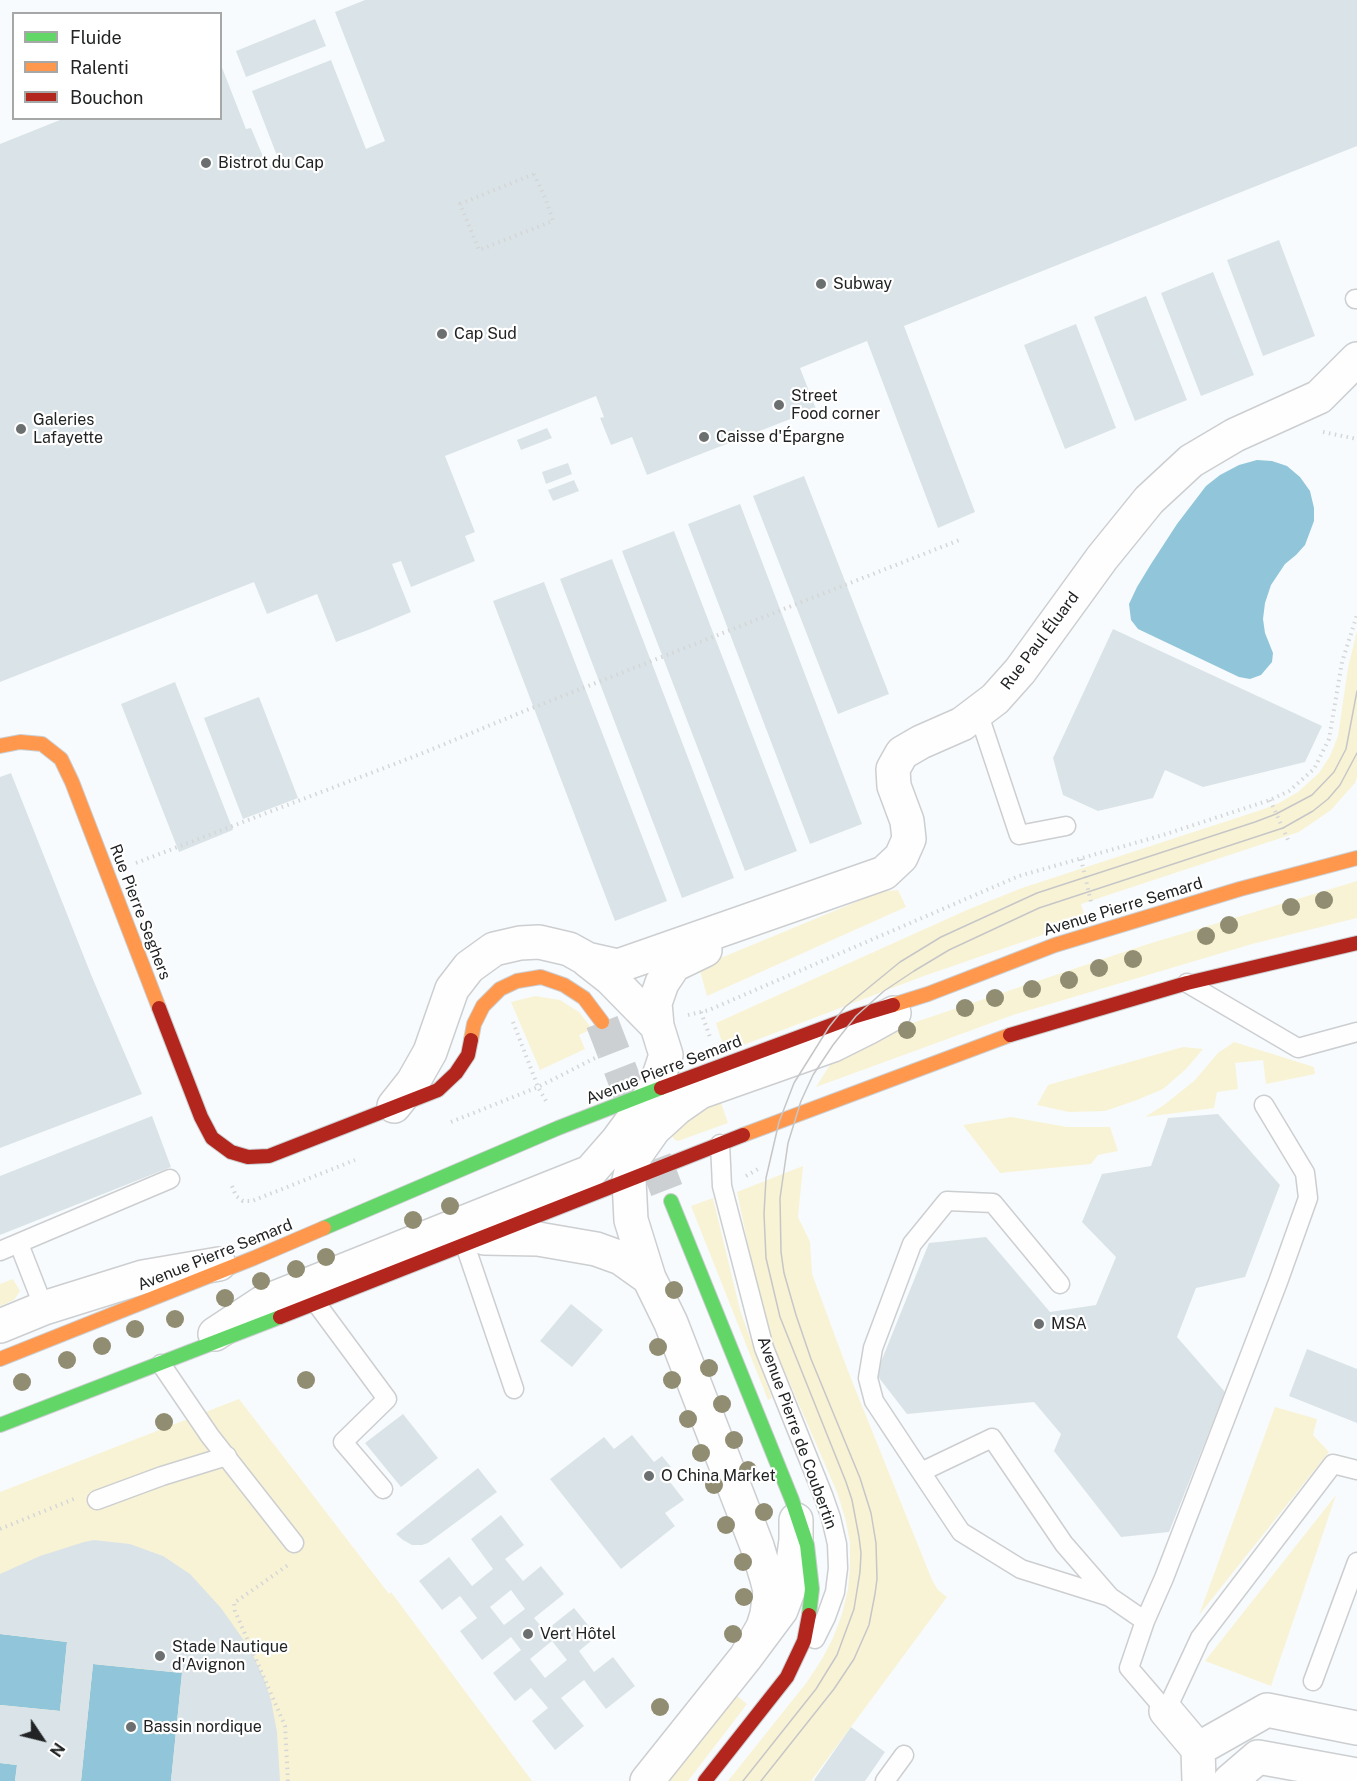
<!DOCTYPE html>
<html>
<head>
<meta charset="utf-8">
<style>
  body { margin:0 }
  #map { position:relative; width:1357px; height:1781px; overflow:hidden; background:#f7fbfd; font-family:"Public Sans",sans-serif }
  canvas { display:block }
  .legend { position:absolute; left:12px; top:12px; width:210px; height:108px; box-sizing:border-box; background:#fff; border:2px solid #a6a7a7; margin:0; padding:8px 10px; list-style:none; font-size:18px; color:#212324 }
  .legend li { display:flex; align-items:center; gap:12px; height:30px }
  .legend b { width:30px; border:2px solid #a6a7a7 }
  .north { position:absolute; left:12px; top:1709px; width:60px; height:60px; -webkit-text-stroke:4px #fff; paint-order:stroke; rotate:125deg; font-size:16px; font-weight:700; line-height:24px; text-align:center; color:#212324 }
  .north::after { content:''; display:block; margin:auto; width:21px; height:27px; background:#212324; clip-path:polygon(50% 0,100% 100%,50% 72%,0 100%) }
</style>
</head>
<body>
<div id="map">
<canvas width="1357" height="1781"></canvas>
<ul class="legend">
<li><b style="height:8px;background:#63d668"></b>Fluide</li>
<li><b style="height:8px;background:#ff974d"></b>Ralenti</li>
<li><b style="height:8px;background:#b3261e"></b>Bouchon</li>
</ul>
<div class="north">N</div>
</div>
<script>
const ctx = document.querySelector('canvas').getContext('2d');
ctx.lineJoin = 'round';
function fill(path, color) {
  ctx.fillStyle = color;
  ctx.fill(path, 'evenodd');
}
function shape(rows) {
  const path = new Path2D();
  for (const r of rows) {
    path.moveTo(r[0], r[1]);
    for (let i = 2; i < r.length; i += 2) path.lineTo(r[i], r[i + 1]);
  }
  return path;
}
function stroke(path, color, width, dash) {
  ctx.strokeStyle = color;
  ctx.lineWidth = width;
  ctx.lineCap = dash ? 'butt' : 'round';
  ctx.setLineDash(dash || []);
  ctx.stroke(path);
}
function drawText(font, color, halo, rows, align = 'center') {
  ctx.font = font + ' "Public Sans",sans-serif';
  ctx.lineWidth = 4.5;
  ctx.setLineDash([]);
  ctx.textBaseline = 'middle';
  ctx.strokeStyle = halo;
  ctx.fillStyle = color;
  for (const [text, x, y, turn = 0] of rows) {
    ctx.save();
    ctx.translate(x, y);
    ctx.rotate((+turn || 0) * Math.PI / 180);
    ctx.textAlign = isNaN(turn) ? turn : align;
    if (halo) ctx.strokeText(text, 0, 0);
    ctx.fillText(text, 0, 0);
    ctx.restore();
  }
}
const green = shape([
  [1357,631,1357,777,1355,783,1331,810,1299,832,1081,904,1086,920,921,977,725,1052,716,1023,967,910,1022,888,1261,810,1279,803,1298,792,1319,773,1330,756,1338,736,1348,668],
  [1357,881,1357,918,1252,944,1013,1015,816,1087,841,1047,1145,945],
  [898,890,906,907,707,996,699,967,880,892],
  [535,996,560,1000,579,1012,592,1029,579,1035,585,1049,540,1070,511,1002],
  [1234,1042,1314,1067,1315,1074,1266,1084,1263,1060,1235,1063,1238,1089,1217,1092,1214,1108,1145,1117,1164,1105,1194,1081,1218,1053],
  [1183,1047,1203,1049,1186,1069,1163,1089,1137,1100,1105,1111,1069,1112,1037,1105,1048,1085],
  [718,1094,728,1123,678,1141,675,1140,671,1135],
  [1011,1117,1067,1127,1110,1127,1118,1151,1098,1155,1091,1164,1000,1173,963,1125],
  [803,1166,798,1217,810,1242,812,1274,848,1371,932,1580,938,1590,947,1597,811,1781,728,1781,807,1682,822,1659,833,1638,842,1614,848,1589,850,1567,850,1543,846,1521,837,1492,765,1326,737,1192],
  [713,1198,740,1310,772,1398,768,1400,691,1206],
  [13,1279,20,1291,14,1300,0,1306,0,1284],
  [239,1399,389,1594,391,1592,532,1781,0,1781,0,1492],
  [1275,1407,1317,1419,1313,1435,1329,1452,1199,1615],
  [1336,1495,1271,1686,1205,1661],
  [736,1695,747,1704,688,1781,669,1781]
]);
const water = shape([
  [1257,460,1272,461,1287,466,1300,477,1310,491,1314,508,1314,521,1305,545,1296,555,1285,564,1271,585,1265,603,1263,619,1265,633,1273,653,1272,662,1261,675,1250,679,1239,677,1138,629,1131,620,1129,604,1137,587,1151,564,1177,524,1206,486,1220,475,1239,465],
  [0,1634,67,1642,60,1711,0,1705],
  [93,1664,182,1673,171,1781,81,1781],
  [0,1763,17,1765,15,1781,0,1781]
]);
const building = shape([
  [365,0,1357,0,1357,146,904,326,975,512,938,528,867,341,800,368,816,409,647,475,632,437,611,445,600,418,604,417,596,396,445,456,475,532,465,536,475,561,411,587,401,561,392,564,411,612,368,630,336,642,317,594,267,614,254,582,0,682,0,144,65,118,220,118,221,65,246,129,251,128,267,166,279,161,252,91,331,60,366,149,385,141,335,12],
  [315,19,326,46,246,77,236,51],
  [1279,240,1315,336,1263,356,1227,260],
  [1213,272,1254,375,1201,396,1161,293],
  [1146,296,1187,400,1135,421,1094,317],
  [1076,324,1116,428,1065,449,1024,345],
  [547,428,552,438,521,450,517,440],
  [568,463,572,474,546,484,542,472],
  [804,476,889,694,838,714,753,496],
  [574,480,579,491,553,501,548,490],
  [740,504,862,824,810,844,688,524],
  [674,531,797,851,745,871,622,551],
  [612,559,734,878,682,898,560,579],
  [544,582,667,901,615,921,493,601],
  [1113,629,1322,726,1305,762,1203,787,1165,770,1153,798,1098,811,1063,795,1053,758],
  [175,682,233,830,179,852,121,704],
  [259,697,298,798,243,819,204,718],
  [11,773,92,977,142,1094,0,1148,0,777],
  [1218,1114,1280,1185,1245,1277,1196,1288,1177,1337,1225,1392,1169,1532,1121,1537,1054,1451,1061,1434,1034,1402,907,1414,876,1374,929,1243,986,1237,1050,1312,1096,1305,1116,1257,1082,1222,1102,1174,1151,1166,1168,1118],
  [152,1116,171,1167,0,1235,0,1176],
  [571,1304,603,1330,572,1367,540,1341],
  [1307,1349,1357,1369,1357,1423,1289,1396],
  [403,1414,438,1458,401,1487,365,1443],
  [632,1435,654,1462,662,1456,671,1467,663,1473,684,1500,665,1513,675,1526,621,1569,550,1479,604,1437,614,1449],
  [478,1468,497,1492,428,1543,422,1545,412,1545,403,1540,396,1534],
  [501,1515,524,1545,505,1559,523,1581,541,1566,564,1594,534,1618,545,1631,574,1608,597,1636,579,1651,594,1672,613,1657,635,1686,606,1709,584,1680,561,1698,584,1726,555,1750,532,1721,548,1708,531,1688,515,1701,493,1673,521,1650,511,1637,482,1660,460,1631,477,1618,460,1596,442,1610,419,1581,449,1557,472,1586,493,1569,471,1539],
  [511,1590,525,1609,504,1625,490,1607],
  [552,1641,567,1660,545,1678,530,1659],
  [94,1540,130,1544,163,1556,190,1574,221,1608,250,1649,264,1679,271,1700,277,1732,280,1781,171,1781,182,1673,93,1664,81,1781,15,1781,17,1765,0,1763,0,1705,60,1711,67,1642,0,1634,0,1574,40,1556,84,1542],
  [851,1727,885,1752,865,1781,815,1781,814,1780]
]);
const secondaryTunnel = shape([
  [602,1022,671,1201]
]);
const path = shape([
  [534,174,546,200,553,221,479,250,460,204,534,174],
  [1323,432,1357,439],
  [1270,800,1289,842],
  [1081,859,1091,902],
  [136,863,418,755,527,710,962,539],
  [701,1012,710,1037],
  [688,1015,709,1010,1019,876,1163,835,1270,800,1289,791,1314,769,1329,739,1342,662,1357,615],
  [513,1022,538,1087,546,1101],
  [451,1122,538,1087,603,1054],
  [746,1176,758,1169],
  [232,1186,236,1196,243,1201,252,1201,355,1160],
  [0,1529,74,1499],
  [288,1781,285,1726,235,1611,234,1603,288,1565]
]);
const lane = shape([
  [1355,299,1357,299],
  [978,712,1019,835,1066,826],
  [1187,983,1298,1048,1357,1032],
  [1264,1105,1305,1173,1308,1198,1278,1282,1164,1578,1145,1621,1129,1668,1166,1711,1200,1638,1333,1464,1357,1470],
  [720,1144,722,1186,764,1348,823,1495,831,1518,837,1544,838,1568,835,1592,826,1617,815,1639],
  [19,1244,44,1308],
  [465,1245,514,1389],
  [0,1251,170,1179],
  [316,1303,387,1399,343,1442,383,1489],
  [161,1364,210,1436,294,1543],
  [921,1472,874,1401,868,1378,873,1348,912,1244,947,1201,993,1203,1060,1284],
  [97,1500,162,1476,227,1456],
  [1110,1597,1021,1569,961,1532,921,1472,992,1438,1064,1544,1110,1597,1145,1621],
  [1313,1681,1357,1562],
  [885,1781,904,1755]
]);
const street = shape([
  [657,1026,655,1003,662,983,674,965,705,950],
  [394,1106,413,1082,430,1052,452,989,469,967,494,949,520,943,539,942,569,949,587,959,618,966,884,873,901,857,909,839,907,821,894,786,893,769,902,753,921,742,962,724,995,699,1020,671,1102,558,1149,500,1191,461,1235,435,1319,397,1357,359],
  [484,1238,538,1239,596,1249,621,1258,649,1278],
  [0,1326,44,1308,143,1277,219,1264],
  [215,1334,262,1303,590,1172,618,1140,654,1091,666,1055,657,1026,610,978,587,960],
  [746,1657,763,1627,767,1614,770,1591,767,1579,757,1546,671,1323,649,1278,631,1220,629,1180,635,1156,654,1129,677,1108,700,1092,833,1045,867,1028,894,1013],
  [1166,1711,1198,1749,1199,1781],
  [1198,1749,1267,1710,1357,1728],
  [647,1781,746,1657,781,1610,790,1586,796,1540,796,1520],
  [1230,1781,1258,1757,1357,1775]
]);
const fast = shape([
  [671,1201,792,1500,807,1545,812,1589,809,1615],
  [324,1228,558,1128,661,1088],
  [0,1425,280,1317]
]);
const slow = shape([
  [0,746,20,742,42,744,61,759,72,782,159,1008],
  [893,1005,928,994,1055,945,1240,889,1357,858],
  [471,1040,474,1024,483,1006,500,989,517,981,541,977,564,985,584,998,602,1022],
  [743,1135,1010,1035],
  [0,1359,254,1258,324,1228]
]);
const jam = shape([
  [159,1008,201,1117,212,1138,231,1152,248,1157,269,1156,438,1090,456,1073,468,1055,471,1040],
  [1010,1035,1187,983,1357,943],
  [661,1088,856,1016,893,1005],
  [280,1317,743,1135],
  [705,1781,787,1677,804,1641,809,1615]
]);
const tram = shape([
  [743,1781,816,1689,837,1655,854,1609,860,1572,861,1553,859,1537,852,1500,846,1482,780,1317,766,1258,764,1214,766,1178,779,1122,794,1083,829,1027,845,1007,900,962,941,937,1037,893,1255,822,1276,814,1312,795,1334,772,1346,749,1357,691],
  [761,1781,834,1689,854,1659,869,1625,875,1594,877,1579,876,1543,871,1513,860,1478,811,1359,796,1315,784,1273,781,1252,780,1198,788,1143,801,1101,813,1075,833,1045,856,1016,884,991,914,971,949,950,1039,908,1283,828,1313,811,1328,799,1340,785,1357,753]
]);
const trees = [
  [1324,900],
  [1291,907],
  [1229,925],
  [1206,936],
  [1133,959],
  [1099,968],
  [1069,980],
  [1032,989],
  [995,998],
  [965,1008],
  [907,1030],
  [450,1206],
  [413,1220],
  [326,1257],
  [296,1269],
  [261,1281],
  [674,1290],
  [225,1298],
  [175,1319],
  [135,1329],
  [102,1346],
  [658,1347],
  [67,1360],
  [709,1368],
  [306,1380],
  [672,1380],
  [22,1382],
  [722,1404],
  [688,1419],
  [164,1422],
  [734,1440],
  [701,1453],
  [748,1470],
  [714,1485],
  [764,1512],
  [726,1525],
  [743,1562],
  [744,1597],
  [733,1634],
  [660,1707]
];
const markers = [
  [206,163,6,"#6c6f70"],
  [821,284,6,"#6c6f70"],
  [442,334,6,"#6c6f70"],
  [779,405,6,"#6c6f70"],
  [21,429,6,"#6c6f70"],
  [704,437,6,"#6c6f70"],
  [1039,1324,6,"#6c6f70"],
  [649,1476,6,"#6c6f70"],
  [528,1634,6,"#6c6f70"],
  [160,1656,6,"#6c6f70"],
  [131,1727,6,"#6c6f70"]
];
const poiNames = [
  ["Bistrot du Cap",218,163],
  ["Subway",833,284],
  ["Cap Sud",454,334],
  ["Street",791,396],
  ["Food corner",791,414],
  ["Galeries",33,420],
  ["Lafayette",33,438],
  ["Caisse d'Épargne",716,437],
  ["MSA",1051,1324],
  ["O China Market",661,1476],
  ["Vert Hôtel",540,1634],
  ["Stade Nautique",172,1647],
  ["d'Avignon",172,1665],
  ["Bassin nordique",143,1727]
];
const streetNames = [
  ["Rue Paul Éluard",1040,641,-53],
  ["Avenue Pierre Semard",1123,907,-17],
  ["Rue Pierre Seghers",140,912,69],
  ["Avenue Pierre Semard",664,1070,-21],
  ["Avenue Pierre Semard",215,1255,-22],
  ["Avenue Pierre de Coubertin",797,1433,70]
];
fill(green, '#f8f3d5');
fill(water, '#91c5da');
fill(building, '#dae4e8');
stroke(secondaryTunnel, '#ccd0d2', 33, [33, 16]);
stroke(lane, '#ccced0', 21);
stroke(street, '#ccced0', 36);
stroke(fast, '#ccced0', 16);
stroke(slow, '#ccced0', 16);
stroke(jam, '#ccced0', 16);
stroke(path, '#d5d6d7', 4, [1.5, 4.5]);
stroke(lane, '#fefeff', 18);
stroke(street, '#fefeff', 33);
stroke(fast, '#63d668', 14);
stroke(slow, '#ff974d', 14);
stroke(jam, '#b3261e', 14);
stroke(tram, '#c6c6c7', 1.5);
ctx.fillStyle = '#918d72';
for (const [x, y] of trees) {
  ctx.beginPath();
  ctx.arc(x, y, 9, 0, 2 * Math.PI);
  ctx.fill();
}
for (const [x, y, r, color] of markers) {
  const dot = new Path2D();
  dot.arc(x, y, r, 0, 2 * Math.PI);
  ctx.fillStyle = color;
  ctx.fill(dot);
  stroke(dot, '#fff', 2);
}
drawText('16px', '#212324', '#fff', poiNames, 'left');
drawText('16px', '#212324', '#fff', streetNames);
</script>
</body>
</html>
